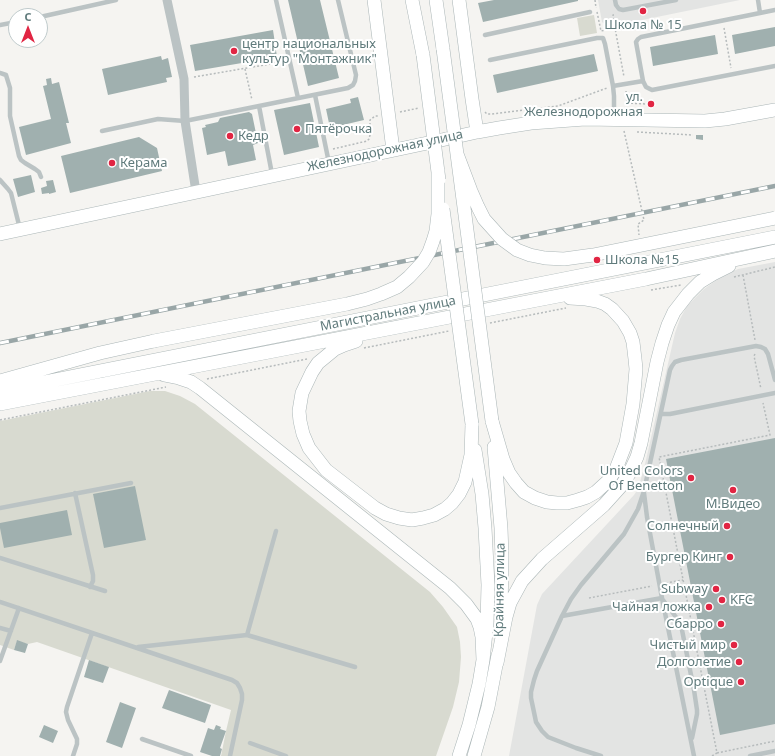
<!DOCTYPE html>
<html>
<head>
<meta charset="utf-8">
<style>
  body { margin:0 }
  #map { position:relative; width:775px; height:756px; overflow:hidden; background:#f5f4f1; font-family:"Noto Sans",sans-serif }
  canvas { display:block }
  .north { position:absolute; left:8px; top:8px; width:40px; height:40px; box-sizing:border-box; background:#fff; border:1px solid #bfcacb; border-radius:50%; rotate:0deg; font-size:11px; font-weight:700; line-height:16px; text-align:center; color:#607b7c }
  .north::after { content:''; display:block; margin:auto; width:14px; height:18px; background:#e12543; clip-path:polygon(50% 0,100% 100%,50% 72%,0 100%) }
</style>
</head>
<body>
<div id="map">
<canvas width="775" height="756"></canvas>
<div class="north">С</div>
</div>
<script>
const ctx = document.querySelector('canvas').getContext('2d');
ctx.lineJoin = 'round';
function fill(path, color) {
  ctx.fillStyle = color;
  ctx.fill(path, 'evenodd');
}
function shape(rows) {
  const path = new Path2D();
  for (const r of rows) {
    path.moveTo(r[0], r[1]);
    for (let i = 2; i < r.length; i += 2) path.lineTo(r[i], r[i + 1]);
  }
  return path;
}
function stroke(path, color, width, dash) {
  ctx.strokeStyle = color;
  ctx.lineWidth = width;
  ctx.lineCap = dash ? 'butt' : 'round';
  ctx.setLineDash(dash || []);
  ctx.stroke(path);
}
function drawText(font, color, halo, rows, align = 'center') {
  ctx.font = font + ' "Noto Sans",sans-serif';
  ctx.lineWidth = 4;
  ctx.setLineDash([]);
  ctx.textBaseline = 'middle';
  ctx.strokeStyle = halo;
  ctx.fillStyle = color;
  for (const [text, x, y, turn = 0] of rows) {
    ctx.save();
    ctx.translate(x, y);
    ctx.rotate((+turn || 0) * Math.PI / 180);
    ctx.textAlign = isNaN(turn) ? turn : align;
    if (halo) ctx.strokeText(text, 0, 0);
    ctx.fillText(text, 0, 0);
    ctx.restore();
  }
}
const built = shape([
  [598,0,740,0,608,27,602,22],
  [775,262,775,756,509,756,537,605,542,594,634,495,638,489,645,464,675,333,680,319,687,306,704,289,721,277,738,269]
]);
const green = shape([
  [594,15,597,33,580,36,577,18],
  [150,391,165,391,180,396,195,404,430,592,443,607,457,627,460,642,461,657,459,682,453,707,436,756,221,756,226,731,231,710,37,642,28,644,17,641,14,650,0,645,0,421]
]);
const building = shape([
  [288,0,320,0,339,78,308,86],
  [494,0,578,0,578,1,483,22,478,3],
  [775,27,775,46,735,54,732,35],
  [273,30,277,57,195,71,190,45],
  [715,35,718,54,653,66,650,47],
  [594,54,598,71,497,93,493,75],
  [161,56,162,60,168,58,172,77,166,78,167,82,108,95,102,69],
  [51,78,52,84,59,82,69,123,66,123,71,143,26,155,19,127,51,119,43,86,47,85,46,79],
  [358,97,364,120,330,128,326,109,351,103,350,99],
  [310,103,319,147,284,155,274,110],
  [249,112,252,114,258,143,253,145,256,160,228,166,225,151,207,155,202,128,206,127,205,125,218,122,220,118],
  [696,135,703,135,703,140,696,139],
  [139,137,157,148,162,171,70,193,61,156],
  [31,175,35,192,18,197,13,179],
  [53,180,56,192,49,194,49,193,42,194,41,188,47,186,46,181],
  [775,438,775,724,720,735,666,459],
  [135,486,146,540,104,548,93,494],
  [67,510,72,535,4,548,0,528,0,523],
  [17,640,28,644,25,653,14,650],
  [89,660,109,667,103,683,84,677],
  [169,690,211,705,205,723,162,708],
  [120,702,136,708,122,748,106,742],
  [44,725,58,731,53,743,39,737],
  [216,725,221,727,220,729,226,731,220,748,222,749,220,756,212,756,200,752,208,728,214,730]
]);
const path = shape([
  [595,0,596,8],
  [597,12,601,31,615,28,624,77],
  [614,15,613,15,615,28],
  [724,28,731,68],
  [245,69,252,100],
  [194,77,282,62],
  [626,91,627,103,627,109],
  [627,103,647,104],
  [400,112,419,108],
  [485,112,487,114,492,114,558,106,607,88],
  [624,131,644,220,638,224,639,235],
  [637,132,693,135],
  [333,149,367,141,369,139,370,135,370,120,375,116,378,116],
  [743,275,755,340],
  [734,277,775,267],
  [651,290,681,285],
  [490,323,566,308],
  [364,348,449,331],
  [755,354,754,356,761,389],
  [207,379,307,359],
  [0,420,166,387],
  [666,583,683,580],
  [589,598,652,586],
  [717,753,775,741],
  [712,756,717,753,659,457,770,435,763,403]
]);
const lane = shape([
  [276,0,298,98],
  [615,0,616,5,619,9,623,10,676,0],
  [758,0,760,13,775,10],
  [40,17,116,0],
  [0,25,16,22],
  [485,35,590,12],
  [490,60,597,38,603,38,605,44,613,86,614,96,614,119],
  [0,73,6,75,10,88,10,116,19,156,21,160,25,163,35,169,39,172,41,177],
  [643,81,646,87,652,90,775,66],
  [613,86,643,81,636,42,638,39,641,37,760,13],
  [315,95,329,163],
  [259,106,348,88,353,85,355,81,356,75,338,0],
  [102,131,158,119,185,121,259,106,272,174],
  [0,180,8,189,11,193,20,229],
  [661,414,670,414,775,393],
  [75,493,93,575,93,581,90,587],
  [644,493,647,517,662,598,694,756],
  [0,508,131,483],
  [0,558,105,591],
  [663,600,679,621,681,625,694,690,697,710,697,714,692,738],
  [0,602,232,680,237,683,240,688,242,694,242,700,230,756],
  [562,616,662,598],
  [0,628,11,631],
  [247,635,276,531],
  [138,647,247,635,355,667],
  [0,661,19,608],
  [142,739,191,756],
  [250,743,286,756],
  [73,756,77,744,77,739,68,720,66,712,67,707,92,633],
  [601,756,576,748,548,737,542,731,536,722,535,717,531,698,531,692,534,680,537,671,562,616,571,599,581,585,624,534,638,509,644,491,670,370,672,366,675,362,681,360,756,346,761,347,765,349,768,354,775,380],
  [750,756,775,751]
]);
const street = shape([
  [167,0,184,79,185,121,196,192]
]);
const secondary = shape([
  [374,0,393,150],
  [412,0,423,55],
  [436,0,443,49],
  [459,0,472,99,477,132],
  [0,234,437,141,477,132,499,128,531,123,585,119,705,121,725,119,775,110],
  [356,341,344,345,335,349,318,363,312,372,302,393,299,411,300,421,303,434,309,448,326,470,375,508,386,514,399,518,412,520,423,518,434,515,445,509,452,503,459,494,465,482,471,455,472,424],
  [164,375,179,378,191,382,200,388,450,588,466,604,477,619,480,627,482,637,483,660],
  [0,381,100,353,154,341],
  [0,391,775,237],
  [0,404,646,279,775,251],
  [492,421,503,459,509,473,516,483,524,492,535,498,547,502,557,503,567,503,578,500,587,497,596,492,608,481,616,469,626,443,633,404,636,369,635,359,633,342,630,333,623,321,612,309,605,304,597,301,586,299,570,298],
  [494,447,501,528,502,556,501,617],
  [497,663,506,617,510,603,522,581,542,559,604,505,622,485,629,474,637,457,641,443,657,362,662,343,668,325,674,312,688,294,700,282,713,274,729,266],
  [459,756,469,725,479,684,483,660,487,623,488,585,485,528,482,494,475,450],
  [474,756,488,707,498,655]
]);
const rail = shape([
  [0,343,775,186]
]);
const secondaryBridge = shape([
  [443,49,457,154,492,421],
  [423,55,439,180],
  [457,154,471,191,478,207,484,219,502,239,517,250,530,255,545,258,564,259,593,255,775,218],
  [443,209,472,424],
  [154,341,347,304,367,299,381,294,397,287,409,277,423,262,429,252,433,241,436,231,438,214,438,171]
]);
const markers = [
  [643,11,4,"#e12543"],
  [234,51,4,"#e12543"],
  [651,104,4,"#e12543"],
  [297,129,4,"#e12543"],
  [230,136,4,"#e12543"],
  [112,163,4,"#e12543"],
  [597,260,4,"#e12543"],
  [691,478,4,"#e12543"],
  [733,490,4,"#e12543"],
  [727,526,4,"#e12543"],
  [730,557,4,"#e12543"],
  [716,589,4,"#e12543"],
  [722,600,4,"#e12543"],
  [709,607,4,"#e12543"],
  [721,624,4,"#e12543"],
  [734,645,4,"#e12543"],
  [739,662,4,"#e12543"],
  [741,682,4,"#e12543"]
];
const poiNames = [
  ["Школа № 15",643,25,"center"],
  ["центр национальных",242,44,"left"],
  ["культур \"Монтажник\"",242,59,"left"],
  ["ул.",643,97],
  ["Железнодорожная",643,112],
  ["Пятёрочка",305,129,"left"],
  ["Кедр",238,136,"left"],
  ["Керама",120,163,"left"],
  ["Школа №15",605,260,"left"],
  ["United Colors",683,471],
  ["Of Benetton",683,486],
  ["М.Видео",733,504,"center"],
  ["Солнечный",719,526],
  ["Бургер Кинг",722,557],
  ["Subway",708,589],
  ["KFC",730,600,"left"],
  ["Чайная ложка",701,607],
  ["Сбарро",713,624],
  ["Чистый мир",726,645],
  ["Долголетие",731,662],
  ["Optique",733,682]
];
const streetNames = [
  ["Железнодорожная улица",385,151,-12],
  ["Магистральная улица",388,314,-11],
  ["Крайняя улица",500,590,-89]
];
fill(built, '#e3e4e3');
fill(green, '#d8dad0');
fill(building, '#a0b0af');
stroke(secondary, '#abb6b7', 14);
stroke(path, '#b6bbbc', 1.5, [2, 2]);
stroke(lane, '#bbc3c4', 4.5);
stroke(street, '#bbc3c4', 9);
stroke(secondary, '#fff', 13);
stroke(rail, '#99a6a7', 4.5);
stroke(rail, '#fff', 3, [9]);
stroke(secondaryBridge, '#abb6b7', 14, []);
stroke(secondaryBridge, '#fff', 13);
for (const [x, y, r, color] of markers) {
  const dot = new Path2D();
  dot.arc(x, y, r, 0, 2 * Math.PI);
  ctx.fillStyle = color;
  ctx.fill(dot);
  stroke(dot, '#fff', 1.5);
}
drawText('13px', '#607b7c', '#fff', poiNames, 'right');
drawText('13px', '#607b7c', '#fff', streetNames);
</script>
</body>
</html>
